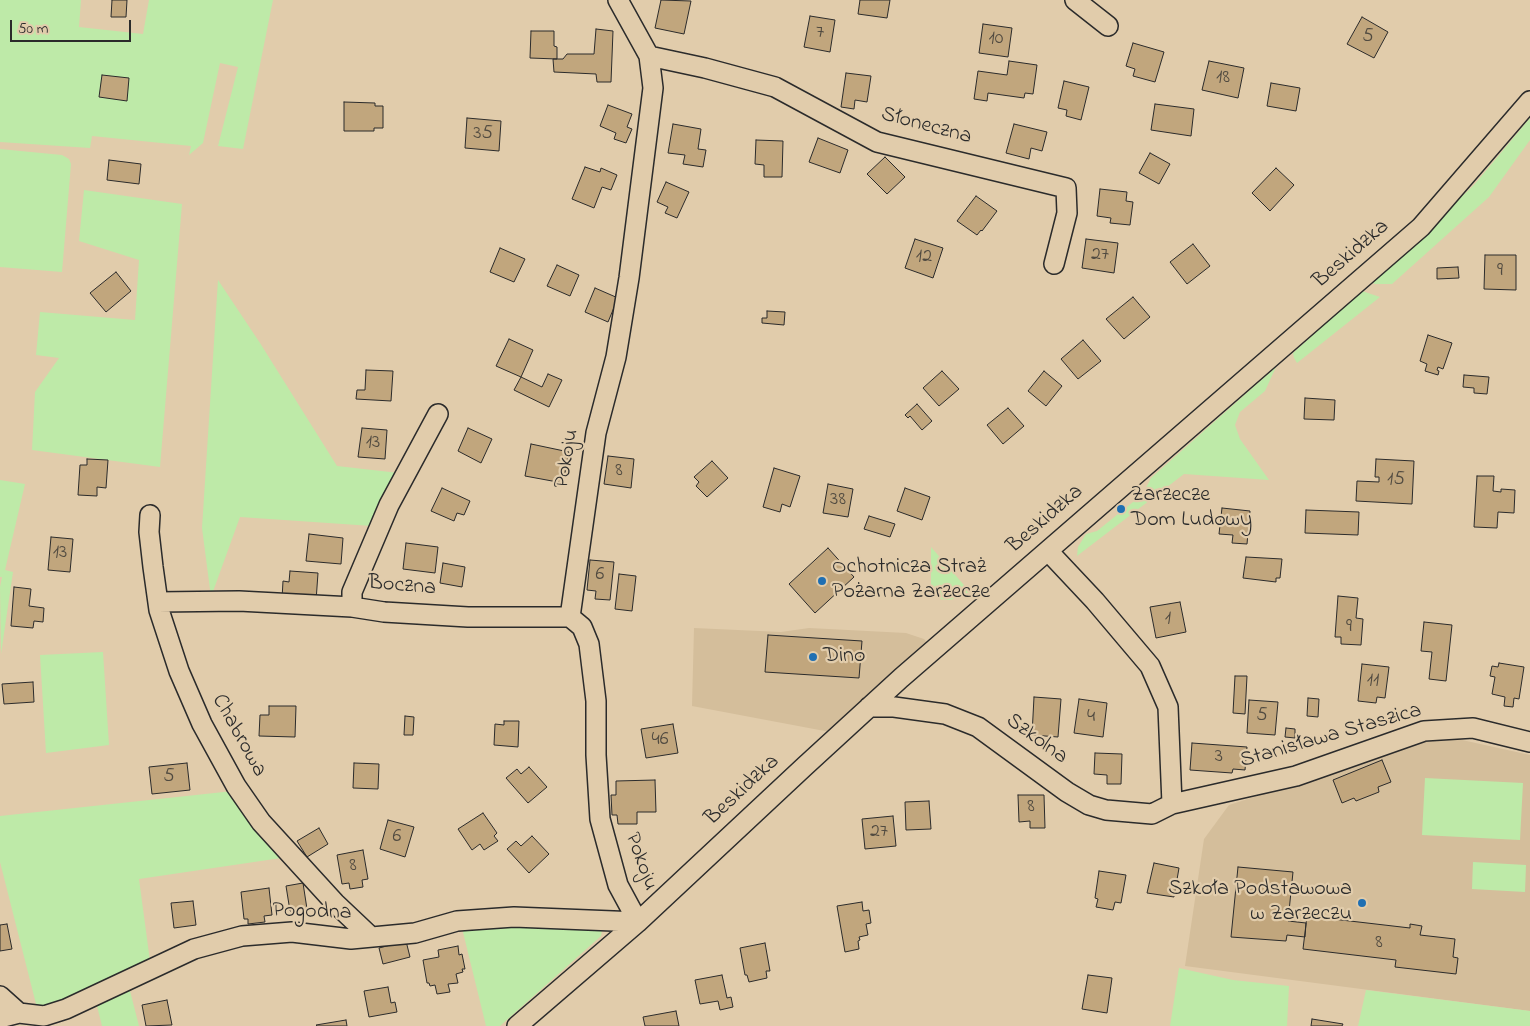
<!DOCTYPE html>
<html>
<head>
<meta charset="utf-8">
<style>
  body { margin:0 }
  #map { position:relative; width:1530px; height:1026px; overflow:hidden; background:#e1ccab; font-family:"Indie Flower",sans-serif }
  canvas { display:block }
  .scale { position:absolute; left:10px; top:20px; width:121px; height:22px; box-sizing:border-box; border:2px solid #2b2b2b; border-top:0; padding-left:6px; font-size:15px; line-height:18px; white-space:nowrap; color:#2b2b2b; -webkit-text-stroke:4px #e1ccab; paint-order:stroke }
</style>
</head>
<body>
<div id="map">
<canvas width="1530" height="1026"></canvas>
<div class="scale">50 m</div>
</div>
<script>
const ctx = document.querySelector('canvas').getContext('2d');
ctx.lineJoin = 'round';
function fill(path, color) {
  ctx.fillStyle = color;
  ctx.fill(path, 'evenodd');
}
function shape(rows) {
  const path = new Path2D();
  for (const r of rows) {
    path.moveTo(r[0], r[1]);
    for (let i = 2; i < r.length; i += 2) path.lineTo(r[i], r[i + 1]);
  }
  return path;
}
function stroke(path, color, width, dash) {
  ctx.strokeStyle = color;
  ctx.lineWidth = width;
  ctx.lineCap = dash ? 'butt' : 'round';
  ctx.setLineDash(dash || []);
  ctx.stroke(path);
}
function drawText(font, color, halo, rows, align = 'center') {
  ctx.font = font + ' "Indie Flower",sans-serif';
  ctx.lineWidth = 4.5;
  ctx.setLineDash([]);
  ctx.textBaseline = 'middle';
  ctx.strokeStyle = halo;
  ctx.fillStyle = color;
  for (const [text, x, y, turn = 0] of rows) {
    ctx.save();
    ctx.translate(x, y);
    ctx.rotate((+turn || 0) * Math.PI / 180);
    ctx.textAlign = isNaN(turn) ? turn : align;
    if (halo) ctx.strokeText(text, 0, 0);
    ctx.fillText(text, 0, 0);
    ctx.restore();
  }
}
const built = shape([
  [694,628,781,632,809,628,906,633,924,639,927,642,926,647,830,732,692,706],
  [1444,736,1530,755,1530,1011,1185,966,1204,839,1229,805]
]);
const green = shape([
  [0,0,81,0,79,27,143,34,149,0,273,0,243,149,218,146,238,67,220,63,203,143,189,155,191,146,92,136,90,148,0,142],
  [1530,118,1530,140,1489,197,1392,284,1375,284,1371,282,1474,185],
  [0,149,62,155,69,159,71,164,62,272,0,267],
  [84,190,182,204,160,467,32,450,35,392,59,358,36,355,40,312,135,320,139,260,79,241],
  [218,280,260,343,337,466,399,473,372,526,240,517,211,597,202,528],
  [1362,291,1380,297,1297,363,1294,358,1293,353],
  [1276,367,1265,391,1240,412,1235,425,1240,439,1269,480,1184,474,1077,556,1078,547,1086,534,1097,531,1143,494,1151,478],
  [0,480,25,484,5,570,13,572,1,654,0,587,2,577,0,577],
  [931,547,970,592,950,600,940,599,931,591],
  [103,652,109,745,46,753,40,655],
  [1425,778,1523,783,1520,840,1422,835],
  [233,791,288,857,139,879,150,961,47,1009,36,1004,0,862,0,816],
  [1473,862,1526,865,1525,892,1472,889],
  [461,924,602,930,601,936,500,1026,486,1026],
  [1179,968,1233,980,1289,986,1287,1026,1170,1026],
  [129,987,139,1026,102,1026,97,1006],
  [1366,990,1530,1011,1530,1026,1358,1026]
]);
const building = shape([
  [112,0,127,0,126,17,111,17,112,0],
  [661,0,691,1,684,34,655,28,661,0],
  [860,0,890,0,887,18,858,14,860,0],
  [810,16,835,20,830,52,804,47,810,16],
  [1362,17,1388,32,1374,58,1347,44,1362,17],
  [983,24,1012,28,1008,57,979,53,983,24],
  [596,29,613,31,611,82,597,82,596,74,554,72,553,59,563,59,567,54,594,54,596,29],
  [531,31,554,31,554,46,557,47,557,59,530,58,531,31],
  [1133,43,1164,52,1155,82,1133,76,1135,69,1126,66,1133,43],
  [1009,61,1037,65,1033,94,1025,93,1024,98,988,93,987,101,974,99,978,71,1007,75,1009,61],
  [1209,61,1244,68,1238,98,1202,90,1209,61],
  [846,73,871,76,867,102,855,100,854,109,841,107,846,73],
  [102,75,129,78,127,101,99,97,102,75],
  [1064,81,1089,87,1081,120,1066,116,1067,110,1058,108,1064,81],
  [1271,83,1300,88,1296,111,1267,106,1271,83],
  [344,102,375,103,375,106,383,106,383,128,374,128,374,131,344,131,344,102],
  [1155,104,1194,109,1191,136,1151,130,1155,104],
  [608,105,632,114,627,127,632,129,626,143,614,139,616,133,600,126,608,105],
  [467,118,501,121,499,151,465,148,467,118],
  [673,124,701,129,698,149,706,150,703,167,683,164,685,155,668,153,673,124],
  [1014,124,1047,132,1042,151,1031,148,1029,159,1006,153,1014,124],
  [818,138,848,150,840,173,809,162,818,138],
  [756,140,783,141,782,177,764,177,764,165,755,164,756,140],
  [1150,153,1170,164,1159,184,1139,173,1150,153],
  [885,157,905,177,887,194,867,174,885,157],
  [109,160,141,164,139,184,107,180,109,160],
  [585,167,600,172,601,168,617,175,611,190,602,187,594,208,572,199,585,167],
  [1276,168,1294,185,1270,211,1252,193,1276,168],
  [666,182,689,192,677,218,665,213,668,207,657,202,666,182],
  [1100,189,1127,192,1126,201,1133,202,1130,225,1110,223,1111,218,1097,216,1100,189],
  [976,196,997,211,982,231,981,230,977,235,957,221,976,196],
  [915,239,943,248,933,278,905,268,915,239],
  [1086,239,1118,243,1114,273,1082,268,1086,239],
  [1193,244,1210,266,1187,284,1170,262,1193,244],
  [500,248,525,259,514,282,490,272,500,248],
  [1485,255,1516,255,1516,290,1484,289,1485,255],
  [557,265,579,275,570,296,547,286,557,265],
  [1458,267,1459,278,1437,279,1437,268,1458,267],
  [116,272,131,291,106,312,90,293,116,272],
  [595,288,618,298,608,322,585,312,595,288],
  [1133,297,1150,317,1124,339,1106,319,1133,297],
  [767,311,785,312,784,325,762,323,762,318,767,318,767,311],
  [1428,335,1452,343,1443,369,1438,367,1437,370,1439,371,1438,375,1425,371,1427,364,1420,361,1428,335],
  [509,339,533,350,521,377,496,366,509,339],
  [1083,340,1101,361,1078,379,1061,359,1083,340],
  [366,370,393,371,391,401,356,399,357,390,365,390,366,370],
  [942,371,959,389,939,406,923,388,942,371],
  [1044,371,1062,386,1046,406,1028,391,1044,371],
  [548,374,562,380,549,407,514,390,521,377,542,387,548,374],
  [1464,375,1489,377,1487,394,1474,393,1474,388,1463,387,1464,375],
  [1305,398,1335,400,1334,420,1304,419,1305,398],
  [917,404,932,421,922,430,910,416,908,418,905,415,917,404],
  [1008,408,1024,426,1003,444,987,425,1008,408],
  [362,428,387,430,385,459,358,457,362,428],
  [468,428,492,439,481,463,458,451,468,428],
  [531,444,569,452,563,483,525,476,531,444],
  [608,456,634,459,631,488,604,484,608,456],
  [87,459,108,460,106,488,97,487,97,496,78,495,80,465,87,465,87,459],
  [1376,459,1414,461,1412,504,1356,501,1357,481,1379,482,1379,477,1375,477,1376,459],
  [712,461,728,478,707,497,696,486,699,482,694,477,712,461],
  [774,468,800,476,790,507,782,504,780,512,763,507,774,468],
  [1477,476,1494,476,1493,491,1501,492,1501,489,1515,490,1514,513,1498,512,1497,528,1474,527,1477,476],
  [828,484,853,489,848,517,823,513,828,484],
  [442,488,470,501,464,515,457,513,454,521,431,511,442,488],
  [905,488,930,497,922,520,897,511,905,488],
  [1222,508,1250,511,1247,544,1232,543,1233,535,1219,534,1222,508],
  [1306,510,1359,512,1358,535,1305,533,1306,510],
  [869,516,895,524,890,537,864,529,869,516],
  [309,534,343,538,341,564,306,561,309,534],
  [51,537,73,539,70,572,48,570,51,537],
  [406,543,438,547,435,573,403,569,406,543],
  [828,548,854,577,815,613,789,584,828,548],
  [1246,557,1282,559,1280,578,1276,578,1276,582,1243,578,1246,557],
  [590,560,614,562,610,600,595,599,596,591,587,590,590,560],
  [443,563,465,567,462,587,440,583,443,563],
  [290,571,318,573,316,601,282,599,283,581,289,582,290,571],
  [619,574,636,576,632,611,615,609,619,574],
  [14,587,31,589,29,606,44,608,43,622,34,621,33,628,11,626,14,587],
  [1338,596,1358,598,1356,618,1363,619,1361,645,1341,644,1341,637,1335,637,1338,596],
  [1180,602,1186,632,1156,638,1150,607,1180,602],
  [1424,622,1452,625,1446,681,1429,679,1432,652,1421,651,1424,622],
  [768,635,862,641,859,678,765,672,768,635],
  [1499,663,1524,667,1519,699,1514,698,1513,707,1504,706,1505,697,1492,694,1495,677,1490,676,1492,666,1498,667,1499,663],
  [1362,664,1389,667,1385,698,1377,697,1376,703,1358,701,1362,664],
  [1235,676,1247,676,1245,714,1233,713,1235,676],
  [33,682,34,702,4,704,2,684,33,682],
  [1034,697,1061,699,1058,737,1032,735,1034,697],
  [1308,698,1319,699,1318,717,1307,716,1308,698],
  [1079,699,1107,703,1103,737,1074,733,1079,699],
  [1249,700,1278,702,1275,735,1247,733,1249,700],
  [269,706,296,706,295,737,259,736,260,715,269,715,269,706],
  [405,716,414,717,413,735,404,735,405,716],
  [504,721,519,721,518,747,494,745,495,724,504,725,504,721],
  [673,724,678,753,646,758,641,729,673,724],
  [1286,728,1295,729,1295,738,1285,737,1286,728],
  [1192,743,1247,747,1245,770,1233,769,1232,773,1190,770,1192,743],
  [1095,753,1122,754,1121,784,1107,784,1107,775,1094,774,1095,753],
  [1382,760,1391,782,1378,787,1379,792,1356,801,1354,798,1342,803,1333,780,1382,760],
  [187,763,190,790,152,794,149,767,187,763],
  [354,763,379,764,378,789,353,788,354,763],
  [529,767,547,787,528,803,506,778,517,769,521,774,529,767],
  [655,780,656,812,637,812,637,824,618,824,617,815,612,815,611,795,616,795,616,781,655,780],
  [1018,795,1044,795,1045,828,1030,828,1030,821,1019,822,1018,795],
  [929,801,931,829,906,830,905,802,929,801],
  [483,813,497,833,494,836,498,841,484,850,480,844,472,850,458,829,483,813],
  [893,816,896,846,865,849,862,819,893,816],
  [388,820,414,827,405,857,380,849,388,820],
  [319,828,328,844,307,857,297,841,319,828],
  [532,836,549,854,529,873,507,849,516,841,521,846,532,836],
  [363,850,368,879,362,880,363,887,350,889,349,883,342,884,337,855,363,850],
  [1154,863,1179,868,1174,897,1147,893,1154,863],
  [1238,867,1293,872,1288,921,1306,923,1305,937,1287,935,1286,941,1231,937,1238,867],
  [1099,871,1126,875,1121,903,1115,902,1113,910,1096,907,1098,899,1095,898,1099,871],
  [303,883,307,909,290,911,286,886,303,883],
  [269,888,272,915,264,916,265,922,248,924,248,919,244,919,241,892,269,888],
  [193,901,196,925,174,928,171,903,193,901],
  [862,902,863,911,869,910,871,923,866,924,868,935,859,937,860,940,858,941,859,949,845,952,837,906,862,902],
  [1307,916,1410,928,1410,924,1422,926,1420,935,1455,939,1453,957,1458,958,1456,974,1395,967,1396,960,1303,949,1307,916],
  [7,924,12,949,0,951,0,925,7,924],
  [406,941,410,957,383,964,379,948,406,941],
  [765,943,770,971,766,971,767,978,749,982,747,975,745,975,740,948,765,943],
  [458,946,459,955,462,954,465,969,462,969,463,972,456,974,458,983,448,984,450,992,437,994,435,985,430,986,429,983,427,983,423,960,439,957,438,950,458,946],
  [722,975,727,998,731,997,733,1007,720,1010,718,1001,700,1004,695,980,722,975],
  [1088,975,1112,978,1107,1013,1082,1009,1088,975],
  [388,987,391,1003,395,1002,397,1012,369,1017,364,991,388,987],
  [167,1000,172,1025,146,1026,142,1005,167,1000],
  [676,1011,679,1026,645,1026,643,1017,676,1011],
  [1312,1019,1343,1024,1342,1026,1311,1026,1312,1019],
  [346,1020,347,1026,317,1026,316,1025,346,1020]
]);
const minor = shape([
  [618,0,649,56,653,88,629,278,616,357,596,433,570,617,582,627,589,644,596,701,596,755,600,819,618,885,638,922],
  [1075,0,1108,26],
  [649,56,705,68,775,87,877,142,1066,188,1067,213,1054,264],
  [438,414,389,505,352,592,352,607,384,612,468,617,570,617],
  [150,515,149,532,153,567,159,610,179,671,202,724,236,786,261,822,335,903,371,937],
  [1048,551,1095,601,1150,666,1168,707,1172,804,1296,776,1424,731,1473,728,1530,742],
  [158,602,239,601,352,607],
  [869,707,894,707,945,714,978,727,1067,792,1089,805,1106,810,1152,814,1172,804],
  [0,996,19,1013],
  [0,1018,19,1013,44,1016,66,1009,194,949,242,936,292,932,351,939,415,933,457,921,514,917,638,922],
  [517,1026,638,922,805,766,901,678,1421,227,1530,101]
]);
const markers = [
  [1121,509,5,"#1f6fb2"],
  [822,581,5,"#1f6fb2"],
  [813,657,5,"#1f6fb2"],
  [1362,903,5,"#1f6fb2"]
];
const numberNames = [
  ["7",820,34],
  ["5",1368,38],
  ["10",996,40],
  ["18",1223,79],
  ["35",483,135],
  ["27",1100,256],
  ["12",924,258],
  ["9",1500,272],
  ["13",373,444],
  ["8",619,472],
  ["15",1396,481],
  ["38",838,501],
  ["13",60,554],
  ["6",600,576],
  ["1",1168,620],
  ["9",1349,628],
  ["11",1373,682],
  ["5",1262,717],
  ["4",1091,718],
  ["46",660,741],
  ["3",1219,758],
  ["5",169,778],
  ["8",1031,808],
  ["27",879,833],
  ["6",397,838],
  ["8",353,867],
  ["8",1379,944]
];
const streetNames = [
  ["Słoneczna",926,127,15],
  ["Beskidzka",1352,255,-41],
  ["Pokoju",568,459,-80],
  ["Beskidzka",1046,520,-41],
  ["Boczna",402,587,5],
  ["Chabrowa",238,736,61],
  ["Stanisława Staszica",1331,737,-16],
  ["Szkolna",1036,740,36],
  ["Beskidzka",743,791,-43],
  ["Pokoju",640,862,70],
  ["Pogodna",312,913,2]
];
const poiNames = [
  ["Zarzecze",1131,496],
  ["Dom Ludowy",1131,521],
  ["Ochotnicza Straż",832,568],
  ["Pożarna Zarzecze",832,593],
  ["Dino",823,657],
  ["Szkoła Podstawowa",1352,890,"right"],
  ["w Zarzeczu",1352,915,"right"]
];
fill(built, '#d4be9b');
fill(green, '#beeaa8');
fill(building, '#c1a67d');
stroke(building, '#2b2b2b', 1);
stroke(minor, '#2b2b2b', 22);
stroke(minor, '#e1ccab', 19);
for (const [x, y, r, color] of markers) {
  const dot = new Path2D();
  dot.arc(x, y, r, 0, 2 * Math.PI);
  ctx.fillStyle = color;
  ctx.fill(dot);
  stroke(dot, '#e1ccab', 2);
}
drawText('20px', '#504a40', null, numberNames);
drawText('22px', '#2b2b2b', '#e1ccab', streetNames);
drawText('22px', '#2b2b2b', '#e1ccab', poiNames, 'left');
</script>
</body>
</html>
